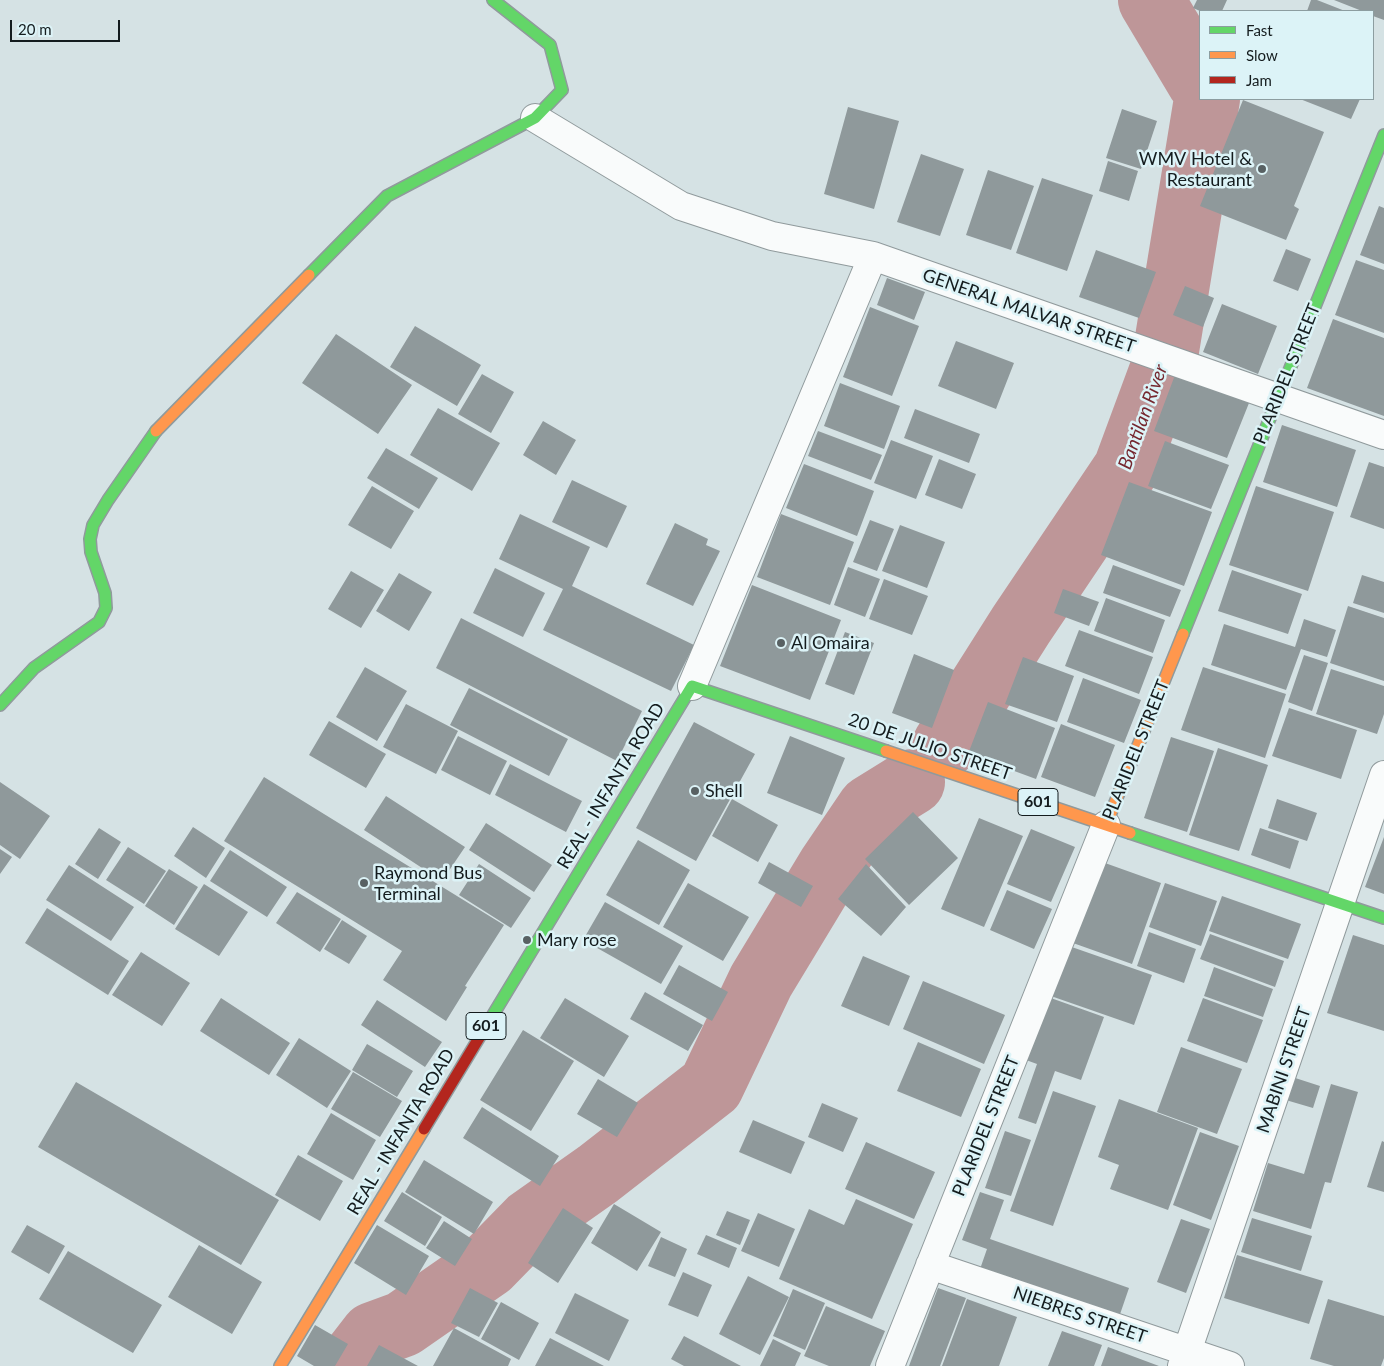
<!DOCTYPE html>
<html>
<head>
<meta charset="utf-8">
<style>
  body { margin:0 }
  #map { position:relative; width:1384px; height:1366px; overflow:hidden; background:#d5e2e4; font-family:Lato,sans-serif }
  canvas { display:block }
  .legend { position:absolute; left:1199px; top:10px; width:175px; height:90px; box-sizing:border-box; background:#dcf3f7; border:1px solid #8c9da0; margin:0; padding:6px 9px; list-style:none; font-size:15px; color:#141c1e }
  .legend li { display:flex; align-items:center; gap:10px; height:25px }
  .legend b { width:25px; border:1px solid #8c9da0 }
  .scale { position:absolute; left:10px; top:20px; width:110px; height:22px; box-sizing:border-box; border:2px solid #141c1e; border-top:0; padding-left:6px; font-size:15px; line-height:18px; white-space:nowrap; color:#141c1e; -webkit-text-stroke:4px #dcf3f7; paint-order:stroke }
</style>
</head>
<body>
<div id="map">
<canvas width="1384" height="1366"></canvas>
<ul class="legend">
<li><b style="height:6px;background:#63d668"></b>Fast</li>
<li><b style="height:6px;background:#ff974d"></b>Slow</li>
<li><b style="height:6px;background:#b3261e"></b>Jam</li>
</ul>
<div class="scale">20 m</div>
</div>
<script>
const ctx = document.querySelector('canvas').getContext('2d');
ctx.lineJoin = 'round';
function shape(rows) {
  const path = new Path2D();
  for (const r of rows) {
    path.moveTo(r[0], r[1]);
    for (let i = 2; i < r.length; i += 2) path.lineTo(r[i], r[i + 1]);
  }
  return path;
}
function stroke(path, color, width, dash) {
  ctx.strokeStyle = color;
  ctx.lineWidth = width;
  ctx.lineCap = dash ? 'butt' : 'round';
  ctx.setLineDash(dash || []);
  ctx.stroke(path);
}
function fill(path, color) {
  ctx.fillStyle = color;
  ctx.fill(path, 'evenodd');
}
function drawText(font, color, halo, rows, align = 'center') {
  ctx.font = font + ' Lato,sans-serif';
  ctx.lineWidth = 5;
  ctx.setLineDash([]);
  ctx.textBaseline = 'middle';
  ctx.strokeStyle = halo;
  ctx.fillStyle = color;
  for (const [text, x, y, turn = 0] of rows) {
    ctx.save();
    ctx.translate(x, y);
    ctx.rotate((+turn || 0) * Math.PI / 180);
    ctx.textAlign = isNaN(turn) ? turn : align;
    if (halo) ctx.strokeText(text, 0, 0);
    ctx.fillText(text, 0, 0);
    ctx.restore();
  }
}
const river = shape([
  [1151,0,1200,82],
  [945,745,1021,625,1126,469,1163,369,1207,99],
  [349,1366,373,1335,403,1324,488,1265,530,1222,598,1174,711,1086,761,981,830,867,870,808,912,782]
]);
const building = shape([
  [1197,0,1227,0,1222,11,1200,11,1193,8],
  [1311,0,1317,0,1345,11,1307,11],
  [1334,0,1384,0,1384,20,1373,16,1373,11,1362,11],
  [1300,99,1360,99,1351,119],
  [1243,100,1324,132,1294,206,1299,209,1286,240,1200,206],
  [848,107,899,121,874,209,824,194],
  [1122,109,1157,121,1141,169,1106,158],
  [921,154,964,169,940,236,897,222],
  [1108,161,1138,171,1129,201,1099,191],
  [988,170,1034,186,1011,250,966,235],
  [1042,178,1093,195,1067,271,1016,253],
  [1379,206,1384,208,1384,264,1360,255],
  [1286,249,1311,259,1298,291,1273,281],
  [1096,250,1156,272,1139,318,1079,297],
  [1356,260,1384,270,1384,333,1335,315],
  [887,278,925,292,914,320,877,305],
  [1185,286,1214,298,1203,327,1173,315],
  [1222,304,1277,326,1258,374,1203,352],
  [870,307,919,326,892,396,843,377],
  [1333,319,1384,338,1384,416,1307,388],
  [415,326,481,365,457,406,390,367],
  [336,334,412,385,378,434,302,383],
  [956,341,1014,363,996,409,938,386],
  [482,374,514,392,491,433,458,414],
  [1175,375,1249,403,1227,458,1154,431],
  [840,383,900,406,884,449,824,426],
  [438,408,500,443,472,491,410,455],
  [915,409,980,434,969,463,904,438],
  [543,421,576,440,556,475,523,455],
  [1282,425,1356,450,1337,507,1263,482],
  [818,431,882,455,871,480,808,456],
  [891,440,933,456,916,499,874,483],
  [1165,441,1229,465,1211,509,1148,486],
  [386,448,438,478,419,509,367,478],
  [939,459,976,474,962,509,925,495],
  [1369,462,1384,467,1384,529,1350,517],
  [804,464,874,491,857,536,786,508],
  [572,480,627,506,607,548,552,522],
  [1129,482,1212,512,1184,586,1101,555],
  [372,486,414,511,391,549,348,525],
  [1256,486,1334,512,1308,591,1229,565],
  [520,514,590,547,572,586,694,645,671,691,543,630,563,589,499,559],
  [781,514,854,542,830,605,757,577],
  [870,520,894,529,877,571,853,562],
  [675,523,708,539,706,545,720,551,693,606,646,584],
  [900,525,945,542,927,588,882,571],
  [1113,565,1181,590,1170,617,1103,593],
  [848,567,880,579,865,617,834,605],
  [495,568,545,593,523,637,473,613],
  [1232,570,1302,594,1288,634,1218,611],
  [351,571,384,590,361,628,328,609],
  [399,573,432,592,409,631,376,611],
  [1362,575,1384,582,1384,613,1353,603],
  [884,579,928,596,912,635,869,619],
  [752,585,841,620,810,700,720,666],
  [1063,589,1099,602,1089,626,1054,613],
  [1106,598,1165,620,1153,653,1094,631],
  [1348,606,1384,618,1384,681,1330,663],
  [461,618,642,711,617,761,436,668],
  [1304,619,1336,630,1327,657,1301,649,1286,690,1211,665,1224,624,1295,647],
  [1079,630,1153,657,1139,694,1065,666],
  [845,632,874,643,854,695,825,684],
  [914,654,954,670,932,728,892,713],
  [1304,655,1328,663,1312,711,1288,702],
  [1023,657,1074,676,1057,722,1005,704],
  [365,667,407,691,377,741,336,717],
  [1203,667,1286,694,1265,758,1181,730],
  [1331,669,1384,686,1384,714,1377,734,1316,714],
  [1083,678,1141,700,1124,743,1067,722],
  [469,688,568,739,549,776,450,725],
  [988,702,1055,728,1036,779,968,754],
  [406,704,458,731,436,774,383,747],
  [1289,708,1357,730,1341,779,1272,756],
  [329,721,386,754,366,788,309,755],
  [694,722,755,754,696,861,636,828],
  [1061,724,1115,745,1095,797,1041,777],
  [458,736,507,761,490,795,441,770],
  [790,736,845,758,822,815,767,793],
  [1171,737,1214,751,1187,832,1144,818],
  [1218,748,1268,765,1239,851,1189,835],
  [510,764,582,801,566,832,495,795],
  [264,777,504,925,465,986,467,987,446,1021,383,980,402,951,224,841],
  [0,782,50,816,20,859,0,845],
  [386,796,465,847,442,881,364,830],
  [732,799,778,825,758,862,712,836],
  [1277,799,1317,813,1307,841,1268,828],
  [913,812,958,858,909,905,865,859],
  [979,818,1023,836,984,927,941,909],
  [486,823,552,865,534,892,469,850],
  [193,827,225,848,206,878,174,856],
  [99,828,121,842,98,879,75,864],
  [1260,828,1299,841,1290,869,1251,855],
  [1031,829,1075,847,1051,902,1007,884],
  [1384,837,1384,894,1365,887],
  [638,840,690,870,659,925,606,895],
  [128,847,166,871,144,904,106,880],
  [0,849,12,857,0,874],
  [230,850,287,887,267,917,210,881],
  [769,862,813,886,801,907,758,883],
  [1105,863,1161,883,1132,964,1073,943,1089,901,1091,901],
  [479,864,531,898,511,928,459,895],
  [866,864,906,907,881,936,838,899],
  [69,865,134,907,111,941,46,900],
  [169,869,198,887,174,925,145,906],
  [688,883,749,917,723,961,663,927],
  [1165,883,1217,901,1201,946,1149,927],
  [204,884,248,912,219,956,175,929],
  [1007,890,1052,909,1034,949,990,930],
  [297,892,341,919,320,952,276,923],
  [1222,896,1301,924,1288,959,1209,931],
  [605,902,683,946,661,984,583,940],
  [47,908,129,961,108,995,25,943],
  [342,920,367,936,349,964,324,949],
  [1149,932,1196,949,1184,983,1137,966],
  [1210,934,1284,961,1275,987,1200,959],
  [1353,935,1384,945,1384,1031,1327,1013],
  [1066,945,1152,975,1134,1025,1048,995],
  [141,952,190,983,162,1026,112,995],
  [863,956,910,976,889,1026,841,1006],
  [679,965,728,992,712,1021,663,994],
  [1214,967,1273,989,1263,1017,1204,996],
  [923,981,1005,1015,984,1064,903,1029],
  [645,992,703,1025,688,1051,630,1019],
  [1048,997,1104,1017,1081,1080,1055,1071,1036,1124,1018,1118,1037,1064,1026,1060],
  [221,998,290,1043,269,1075,200,1031],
  [565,998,629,1036,604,1077,540,1038],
  [1203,998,1263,1020,1247,1063,1187,1041],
  [377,1000,442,1042,425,1067,361,1025],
  [523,1030,574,1061,531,1131,480,1100],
  [299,1038,351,1071,327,1108,276,1075],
  [918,1042,981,1069,961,1117,897,1091],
  [367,1044,413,1071,397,1097,352,1070],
  [1181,1047,1242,1069,1217,1134,1157,1112],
  [353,1072,402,1101,380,1137,331,1109],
  [1286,1075,1320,1086,1313,1108,1279,1098],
  [598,1079,638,1103,617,1137,577,1114],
  [76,1082,279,1200,241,1265,38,1147],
  [1331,1084,1358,1092,1331,1183,1325,1182,1311,1229,1253,1211,1268,1163,1304,1174],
  [1053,1091,1096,1106,1053,1226,1010,1211],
  [1119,1099,1198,1128,1168,1210,1110,1189,1119,1165,1098,1157],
  [822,1103,858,1118,843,1152,808,1137],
  [482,1107,559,1156,540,1186,463,1138],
  [331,1113,376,1140,353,1180,307,1154],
  [753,1120,805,1142,791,1174,739,1152],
  [1005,1131,1031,1140,1011,1196,985,1188],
  [1200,1132,1239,1146,1211,1220,1173,1205],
  [1382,1141,1384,1142,1384,1192,1367,1187],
  [866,1142,935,1172,914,1219,845,1189],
  [298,1155,343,1181,320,1221,275,1195],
  [424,1160,493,1202,474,1234,405,1192],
  [402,1192,442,1217,425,1246,384,1221],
  [980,1192,1004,1200,990,1239,1129,1288,1118,1320,979,1272,987,1249,962,1240],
  [856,1199,913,1224,872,1319,779,1279,809,1209,844,1225],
  [614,1204,661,1232,637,1271,591,1243],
  [563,1208,593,1228,558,1283,528,1263],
  [727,1211,750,1220,740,1245,716,1235],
  [758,1213,795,1229,779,1267,741,1251],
  [1252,1218,1312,1236,1301,1271,1241,1252],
  [1181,1219,1210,1229,1186,1293,1157,1282],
  [444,1221,472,1239,455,1266,426,1248],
  [27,1225,65,1246,49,1274,11,1252],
  [377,1225,429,1256,406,1295,354,1263],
  [706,1235,737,1248,729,1268,697,1254],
  [661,1237,687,1249,675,1277,648,1266],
  [199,1245,262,1282,232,1334,168,1297],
  [68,1251,162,1305,133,1353,39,1299],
  [1237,1255,1323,1281,1309,1324,1224,1298],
  [683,1272,712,1285,698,1317,668,1305],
  [748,1276,789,1297,760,1355,719,1334],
  [470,1288,498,1303,479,1337,451,1323],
  [938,1288,966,1298,940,1366,909,1366],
  [793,1289,825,1303,805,1350,773,1336],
  [575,1293,629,1320,609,1361,555,1333],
  [967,1299,1017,1317,999,1366,942,1366],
  [1328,1299,1384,1316,1384,1358,1381,1366,1334,1366,1310,1359],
  [501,1302,539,1323,519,1360,481,1339],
  [826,1306,885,1331,870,1366,829,1366,804,1356],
  [315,1325,348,1344,335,1366,314,1366,297,1356],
  [454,1328,511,1359,508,1366,433,1366],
  [1062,1331,1102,1345,1094,1366,1048,1366],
  [684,1336,741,1366,684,1366,671,1359],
  [550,1338,604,1366,535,1366],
  [773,1339,801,1353,795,1366,760,1366],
  [379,1345,418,1366,367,1366],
  [1108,1347,1159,1366,1101,1366]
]);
const street = shape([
  [535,118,681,206,772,236,873,256,1384,435],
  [692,686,873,256],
  [930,1265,1230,1366],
  [890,1366,1106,825],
  [1182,1366,1384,775]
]);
const fast = shape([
  [309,275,387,196,535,118,562,90,550,45,493,0],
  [1183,634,1384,135],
  [0,705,34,668,99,622,106,608,105,593,91,552,90,539,93,525,108,500,156,431],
  [1130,833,1384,918],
  [485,1028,692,686,886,751]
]);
const slow = shape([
  [156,431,309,275],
  [886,751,1130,833],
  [1106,825,1183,634],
  [280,1366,424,1129]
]);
const jam = shape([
  [424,1129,485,1028]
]);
const markers = [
  [1262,169,5,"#586163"],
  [781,643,5,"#586163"],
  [695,791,5,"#586163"],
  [364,883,5,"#586163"],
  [527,940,5,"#586163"]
];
const shields = [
  [1038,802,40],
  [486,1026,40]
];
const shieldNames = [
  ["601",1038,802],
  ["601",486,1026]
];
const poiNames = [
  ["WMV Hotel &",1252,159,"right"],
  ["Restaurant",1252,180,"right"],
  ["Al Omaira",791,643],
  ["Shell",705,791],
  ["Raymond Bus",374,873],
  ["Terminal",374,894],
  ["Mary rose",537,940]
];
const streetNames = [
  ["GENERAL MALVAR STREET",1029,311,19],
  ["PLARIDEL STREET",1287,374,-68],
  ["20 DE JULIO STREET",930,747,19],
  ["PLARIDEL STREET",1136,750,-68],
  ["REAL - INFANTA ROAD",611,786,-59],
  ["MABINI STREET",1284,1070,-71],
  ["PLARIDEL STREET",986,1126,-68],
  ["REAL - INFANTA ROAD",401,1132,-59],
  ["NIEBRES STREET",1080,1315,19]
];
const waterNames = [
  ["Bantilan River",1143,417,-70]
];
stroke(river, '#be9698', 66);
fill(building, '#8f999b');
stroke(street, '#909a9c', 30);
stroke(fast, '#909a9c', 14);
stroke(slow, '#909a9c', 14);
stroke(jam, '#909a9c', 14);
stroke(street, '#f9fbfb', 28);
stroke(fast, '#63d668', 11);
stroke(slow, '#ff974d', 11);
stroke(jam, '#b3261e', 11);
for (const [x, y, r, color] of markers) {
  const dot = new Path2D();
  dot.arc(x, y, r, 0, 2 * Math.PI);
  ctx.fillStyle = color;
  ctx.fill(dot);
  stroke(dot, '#dcf3f7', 2);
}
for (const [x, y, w] of shields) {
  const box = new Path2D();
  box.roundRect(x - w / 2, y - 13.5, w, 27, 4);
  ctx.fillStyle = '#dcf3f7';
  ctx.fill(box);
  stroke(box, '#141c1e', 1);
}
drawText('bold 16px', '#141c1e', null, shieldNames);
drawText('18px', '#141c1e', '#dcf3f7', poiNames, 'left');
drawText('18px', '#141c1e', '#dcf3f7', streetNames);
drawText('italic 19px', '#75272f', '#dcf3f7', waterNames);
</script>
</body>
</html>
